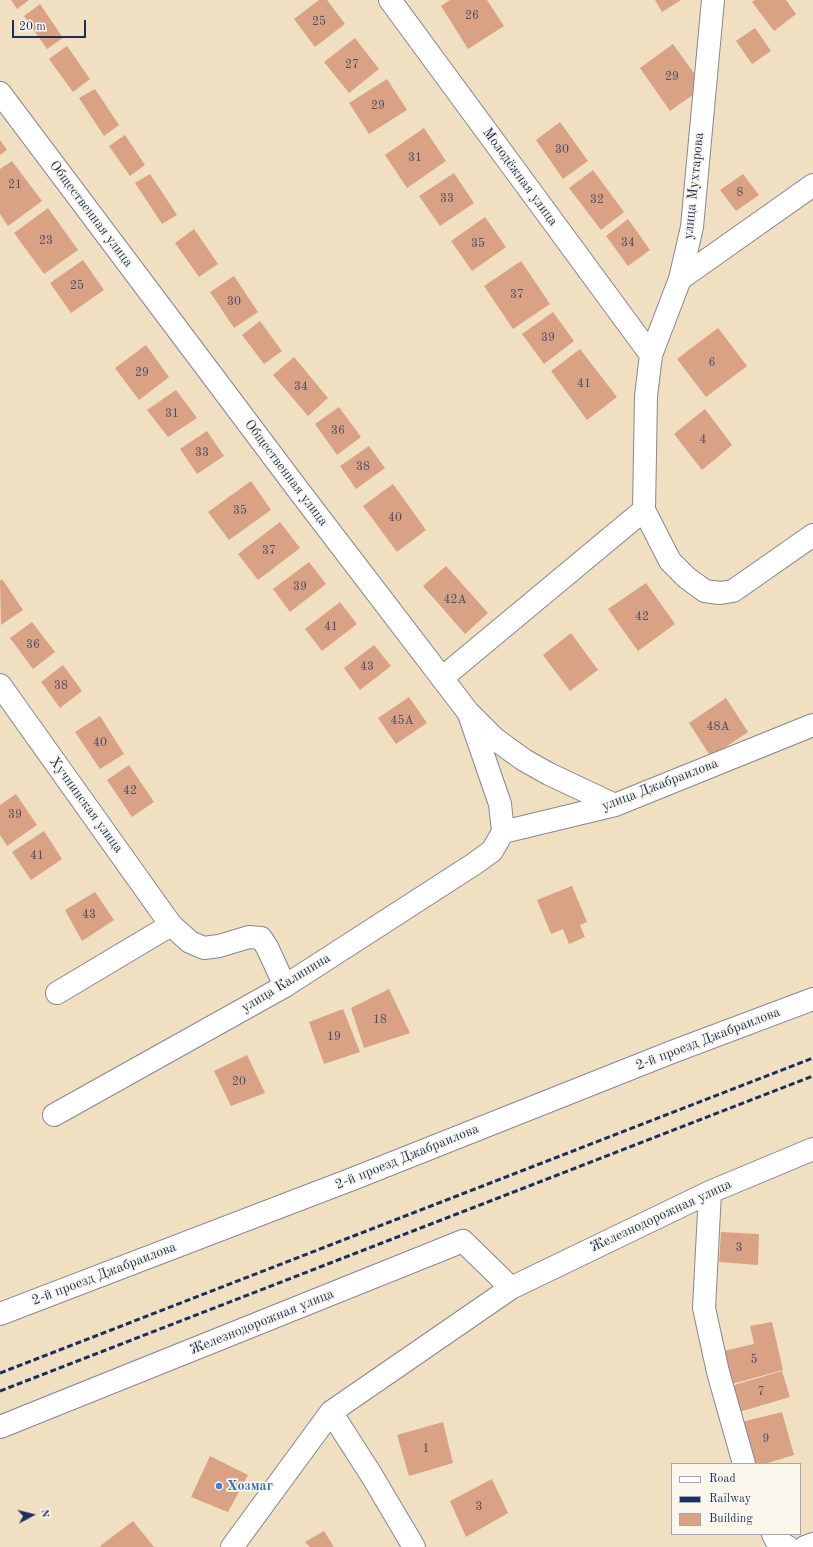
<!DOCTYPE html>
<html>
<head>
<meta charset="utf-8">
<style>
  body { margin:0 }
  #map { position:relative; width:813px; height:1547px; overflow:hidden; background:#f1dfc1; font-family:"Old Standard TT",serif }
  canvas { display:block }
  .legend { position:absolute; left:671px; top:1463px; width:130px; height:72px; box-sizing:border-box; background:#fbf7ec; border:1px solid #a1a7b3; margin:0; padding:5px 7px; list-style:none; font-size:12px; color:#1b2f5e }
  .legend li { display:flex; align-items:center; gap:8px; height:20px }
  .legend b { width:20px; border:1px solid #a1a7b3 }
  .north { position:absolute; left:12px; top:1495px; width:40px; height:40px; -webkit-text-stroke:3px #fbf7ec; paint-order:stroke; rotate:83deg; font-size:11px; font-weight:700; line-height:16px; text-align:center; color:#1b2f5e }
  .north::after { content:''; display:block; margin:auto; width:14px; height:18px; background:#1b2f5e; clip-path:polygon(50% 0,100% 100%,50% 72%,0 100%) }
  .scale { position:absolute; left:12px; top:20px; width:74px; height:18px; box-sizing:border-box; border:2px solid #1b2f5e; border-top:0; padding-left:5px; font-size:12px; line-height:14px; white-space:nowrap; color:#1b2f5e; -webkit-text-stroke:3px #fbf7ec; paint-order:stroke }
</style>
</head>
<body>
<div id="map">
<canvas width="813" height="1547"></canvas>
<ul class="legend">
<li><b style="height:5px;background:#fff"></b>Road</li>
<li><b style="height:5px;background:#1b2f5e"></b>Railway</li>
<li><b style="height:11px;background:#d9a284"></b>Building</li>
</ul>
<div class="north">N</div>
<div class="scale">20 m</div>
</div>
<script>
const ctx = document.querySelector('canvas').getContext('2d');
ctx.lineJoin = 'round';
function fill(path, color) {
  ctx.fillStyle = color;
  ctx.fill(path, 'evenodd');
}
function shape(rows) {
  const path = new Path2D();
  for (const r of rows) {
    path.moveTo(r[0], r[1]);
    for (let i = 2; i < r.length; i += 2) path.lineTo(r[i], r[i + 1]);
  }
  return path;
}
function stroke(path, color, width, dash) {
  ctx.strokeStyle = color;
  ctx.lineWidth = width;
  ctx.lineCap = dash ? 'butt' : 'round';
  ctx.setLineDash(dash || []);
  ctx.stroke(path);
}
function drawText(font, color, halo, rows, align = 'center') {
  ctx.font = font + ' "Old Standard TT",serif';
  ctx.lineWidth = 3.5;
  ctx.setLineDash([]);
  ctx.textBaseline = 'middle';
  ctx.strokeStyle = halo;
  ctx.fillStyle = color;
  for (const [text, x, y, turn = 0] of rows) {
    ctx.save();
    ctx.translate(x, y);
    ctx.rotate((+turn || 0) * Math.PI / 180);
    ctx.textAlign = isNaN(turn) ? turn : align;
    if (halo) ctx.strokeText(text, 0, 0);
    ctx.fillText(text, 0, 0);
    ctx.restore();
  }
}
const building = shape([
  [11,0,29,0,17,9],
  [319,0,327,0,345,24,315,47,294,19],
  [450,0,487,0,504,26,468,49,441,6],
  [655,0,681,0,662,12],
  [755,0,786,0,796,14,774,31,752,2],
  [40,4,63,38,47,49,24,16],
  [755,28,771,51,752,64,736,41],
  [355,38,379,69,349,93,324,62],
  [673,44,704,87,670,111,640,68],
  [67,46,90,79,73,92,49,59],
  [387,79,407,110,369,134,349,103],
  [95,89,119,125,104,136,79,98],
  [560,122,588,161,563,179,536,140],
  [424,128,446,161,407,188,385,155],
  [125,135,145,165,130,176,109,146],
  [0,140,7,150,0,155],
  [12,161,42,201,8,226,0,214,0,169],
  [593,170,624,212,601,230,569,188],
  [454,173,474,203,440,226,419,196],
  [150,174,177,215,162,224,135,183],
  [743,174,759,195,736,211,720,190],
  [48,208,78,250,44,274,14,233],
  [485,217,506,247,472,271,451,241],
  [628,219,650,250,628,266,606,236],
  [194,229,218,264,199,277,175,243],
  [83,260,104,290,71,313,50,283],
  [521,261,550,304,513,329,484,286],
  [234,276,258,312,234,328,210,292],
  [553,312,574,341,544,364,522,334],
  [260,321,282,351,264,364,242,335],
  [718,328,747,366,706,397,677,359],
  [146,345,169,377,139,400,115,368],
  [580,349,617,397,587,420,551,371],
  [294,357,328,398,308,416,273,375],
  [176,390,197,418,168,437,147,410],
  [339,407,361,437,337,455,315,424],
  [705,409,732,445,702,470,674,434],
  [207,431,224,456,197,474,180,449],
  [369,446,385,468,356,489,340,466],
  [251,481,271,510,229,540,208,512],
  [393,484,426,530,397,552,363,506],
  [280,522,300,548,258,580,238,554],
  [309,562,326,584,290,612,273,589],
  [446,566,488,613,465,634,423,586],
  [2,579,23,610,1,625,0,581],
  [646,583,675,624,638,651,608,609],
  [340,602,357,624,322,651,305,629],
  [32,622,55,652,33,669,10,638],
  [571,633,598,670,570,691,543,655],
  [374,645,391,666,360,690,344,668],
  [63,665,82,691,60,708,41,682],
  [409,697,427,723,396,744,378,718],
  [726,698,748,732,711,757,689,723],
  [100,716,124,754,100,769,75,732],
  [129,765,154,802,132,817,107,780],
  [16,794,37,825,7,846,0,835,0,805],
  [44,831,62,859,31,880,12,852],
  [572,886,587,922,580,925,585,937,569,944,563,929,551,934,537,900],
  [95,892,114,920,82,941,65,910],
  [389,989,410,1033,364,1048,351,1008],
  [343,1009,360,1052,324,1064,309,1022],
  [247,1055,265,1093,231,1106,214,1071],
  [721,1232,759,1234,758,1265,719,1262],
  [772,1322,783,1370,732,1384,724,1351,754,1344,750,1326],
  [782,1371,790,1397,739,1412,731,1386],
  [782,1412,794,1455,764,1464,748,1464,738,1423],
  [443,1422,453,1463,409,1476,397,1435],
  [210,1456,248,1475,228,1512,191,1497],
  [492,1479,508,1513,466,1537,450,1501],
  [133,1521,154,1547,101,1547,100,1546],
  [324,1531,334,1547,310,1547,305,1542]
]);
const minor = shape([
  [390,0,651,355],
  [713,0,692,227,680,279,651,355,646,396,644,510,670,561,687,578,705,591,720,593,733,591,813,535],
  [0,93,299,491,468,712,495,739,524,760,549,774,615,805],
  [680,279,813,185],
  [442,678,644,510],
  [0,685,171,925],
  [470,717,500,804,503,832],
  [503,832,615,805,813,725],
  [57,993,171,925,190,942,204,948,219,946,249,937,261,938,267,947,285,986],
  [54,1115,285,986,474,864,492,851,503,832],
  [710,1192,704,1308,718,1372,744,1464],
  [0,1314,355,1178,672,1052,813,999],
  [331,1412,372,1476,414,1547],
  [0,1427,463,1241,511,1288],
  [773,1534,776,1540,788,1547],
  [232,1547,331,1412,511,1288,710,1192,813,1149],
  [805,1547,813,1544]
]);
const rail = shape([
  [0,1373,813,1058],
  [0,1391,813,1076]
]);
const markers = [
  [219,1486,4,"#3f7fe0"]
];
const numberNames = [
  ["26",472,16],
  ["25",319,22],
  ["27",352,65],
  ["29",672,77],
  ["29",378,106],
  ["30",562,150],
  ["31",415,158],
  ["21",15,185],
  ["8",740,193],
  ["33",447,199],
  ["32",597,200],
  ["23",46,241],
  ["34",628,243],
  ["35",478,244],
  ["25",77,286],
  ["37",517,295],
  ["30",234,302],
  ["39",548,338],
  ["6",712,363],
  ["29",142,373],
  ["41",584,384],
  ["34",301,387],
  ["31",172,414],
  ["36",338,431],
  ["4",703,440],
  ["33",202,453],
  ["38",363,467],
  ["35",240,511],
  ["40",395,518],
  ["37",269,551],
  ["39",300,587],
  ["42А",455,600],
  ["42",642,617],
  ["41",331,627],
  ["36",33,645],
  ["43",367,667],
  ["38",61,686],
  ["45А",402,721],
  ["48А",718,727],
  ["40",100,743],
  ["42",130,791],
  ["39",15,815],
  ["41",37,856],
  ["43",89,915],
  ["18",380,1020],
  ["19",334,1037],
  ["20",239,1082],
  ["3",739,1248],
  ["5",754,1360],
  ["7",761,1392],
  ["9",766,1439],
  ["1",426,1449],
  ["3",479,1507]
];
const streetNames = [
  ["Молодёжная улица",520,177,54],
  ["улица Мухтарова",694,186,-84],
  ["Общественная улица",91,214,53],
  ["Общественная улица",286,473,53],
  ["улица Джабраилова",660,785,-21],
  ["Хучнинская улица",86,805,54],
  ["улица Калинина",286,983,-31],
  ["2-й проезд Джабраилова",708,1039,-21],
  ["2-й проезд Джабраилова",407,1157,-22],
  ["Железнодорожная улица",661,1216,-25],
  ["2-й проезд Джабраилова",104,1274,-21],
  ["Железнодорожная улица",262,1322,-22]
];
const shopNames = [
  ["Хозмаг",227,1486]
];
fill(building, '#d9a284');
stroke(minor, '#868790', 24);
stroke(minor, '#fff', 22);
stroke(rail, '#1b2f5e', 3, [6, 3]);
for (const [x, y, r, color] of markers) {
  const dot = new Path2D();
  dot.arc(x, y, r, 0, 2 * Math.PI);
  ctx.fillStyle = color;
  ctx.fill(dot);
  stroke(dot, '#fbf7ec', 1.5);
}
drawText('12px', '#4a4c68', null, numberNames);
drawText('14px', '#1b2f5e', '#fbf7ec', streetNames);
drawText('bold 14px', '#366cbe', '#fbf7ec', shopNames, 'left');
</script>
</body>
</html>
